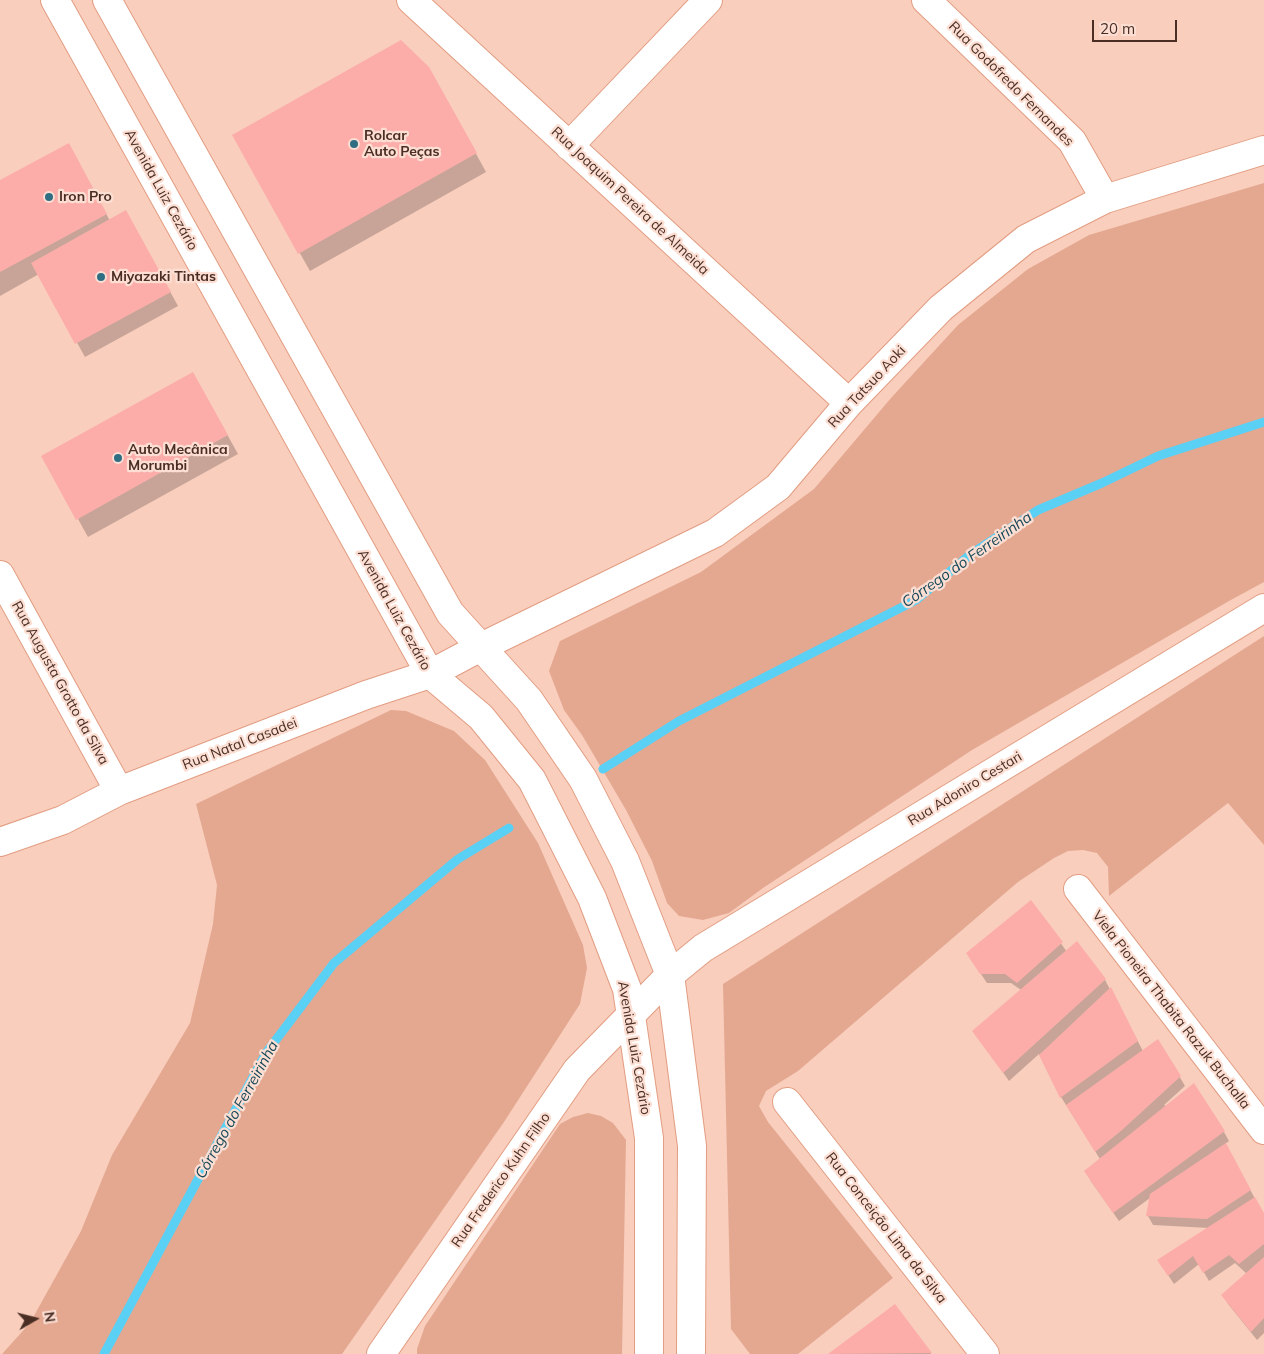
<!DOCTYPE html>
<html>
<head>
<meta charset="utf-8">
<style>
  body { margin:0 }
  #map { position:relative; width:1264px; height:1354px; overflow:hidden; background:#f9cebd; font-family:Mulish,sans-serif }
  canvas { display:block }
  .north { position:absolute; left:10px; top:1294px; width:50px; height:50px; -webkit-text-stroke:4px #fcded3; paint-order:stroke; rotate:82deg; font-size:14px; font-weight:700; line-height:20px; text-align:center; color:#4a2e23 }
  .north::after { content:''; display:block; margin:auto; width:18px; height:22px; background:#4a2e23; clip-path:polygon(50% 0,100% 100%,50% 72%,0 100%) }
  .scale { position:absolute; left:1092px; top:20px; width:85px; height:22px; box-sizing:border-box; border:2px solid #4a2e23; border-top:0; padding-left:6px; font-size:15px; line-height:18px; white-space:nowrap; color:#4a2e23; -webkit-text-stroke:4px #fcded3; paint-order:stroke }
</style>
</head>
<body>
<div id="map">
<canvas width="1264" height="1354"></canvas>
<div class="north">N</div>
<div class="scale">20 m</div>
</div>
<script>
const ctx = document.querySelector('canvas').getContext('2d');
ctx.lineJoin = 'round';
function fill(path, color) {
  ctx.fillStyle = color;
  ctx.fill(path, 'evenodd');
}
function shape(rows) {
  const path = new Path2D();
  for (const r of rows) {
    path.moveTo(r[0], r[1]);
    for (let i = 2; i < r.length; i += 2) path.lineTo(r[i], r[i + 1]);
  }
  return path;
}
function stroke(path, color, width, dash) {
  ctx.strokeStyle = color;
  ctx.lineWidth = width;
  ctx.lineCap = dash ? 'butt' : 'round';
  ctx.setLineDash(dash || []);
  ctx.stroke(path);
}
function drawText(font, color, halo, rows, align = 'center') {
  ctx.font = font + ' Mulish,sans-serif';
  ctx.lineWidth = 4.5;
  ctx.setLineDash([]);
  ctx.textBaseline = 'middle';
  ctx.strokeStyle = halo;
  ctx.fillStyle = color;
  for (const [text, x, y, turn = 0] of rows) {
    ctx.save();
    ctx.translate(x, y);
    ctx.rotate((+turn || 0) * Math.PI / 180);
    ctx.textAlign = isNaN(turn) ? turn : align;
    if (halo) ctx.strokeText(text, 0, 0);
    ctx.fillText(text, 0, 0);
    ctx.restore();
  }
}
const green = shape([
  [1264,183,1264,582,1229,601,972,750,763,888,729,913,703,920,679,916,667,903,652,861,626,810,582,735,564,710,549,671,560,641,701,572,814,489,891,398,958,325,1028,269,1089,235],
  [1264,636,1264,845,1228,803,1109,896,1108,867,1097,853,1083,850,1068,851,1054,858,1018,882,798,1071,766,1091,759,1106,768,1122,893,1278,798,1354,750,1354,731,1329,723,984],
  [391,710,406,711,454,731,485,760,538,843,583,945,587,968,580,1004,504,1122,342,1354,2,1354,30,1323,81,1231,112,1155,190,1023,213,924,217,885,196,804],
  [588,1113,601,1116,613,1123,626,1140,622,1354,417,1354,417,1349,425,1326,560,1124,573,1117]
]);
const shadow = shape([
  [439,86,486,172,310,271,233,135],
  [79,163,110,221,134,226,178,306,85,357,39,274,0,296,0,181],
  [203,391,238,454,88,537,78,519],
  [1031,901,1067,952,1105,980,1143,1051,1158,1040,1185,1086,1164,1105,1224,1132,1229,1141,1225,1144,1264,1215,1264,1333,1257,1340,1228,1304,1223,1295,1247,1274,1235,1263,1209,1281,1199,1264,1174,1284,1164,1269,1209,1228,1153,1225,1148,1216,1150,1198,1119,1221,1090,1180,1100,1159,1061,1097,1039,1054,1009,1081,974,1031,1021,990,1011,983,987,983,973,962],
  [894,1306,931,1354,830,1354]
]);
const stream = shape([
  [603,769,679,721,916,600,971,554,1038,510,1102,483,1158,456,1264,422],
  [104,1354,266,1053,334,963,458,859,509,828]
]);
const building = shape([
  [401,40,429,67,477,153,298,254,232,135],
  [69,143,107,214,0,272,0,180],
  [126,210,171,292,75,344,31,263],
  [193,372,228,435,76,520,41,456],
  [1031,900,1063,942,1017,983,1005,974,980,974,966,953],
  [1077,941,1106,979,1003,1073,972,1031],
  [1111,987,1138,1041,1060,1098,1039,1055],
  [1158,1039,1181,1076,1122,1130,1095,1152,1066,1105],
  [1194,1083,1225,1131,1113,1213,1084,1171],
  [1226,1143,1251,1190,1207,1219,1146,1216,1150,1194],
  [1255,1197,1264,1213,1264,1244,1239,1264,1229,1255,1203,1273,1193,1256,1168,1276,1157,1260],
  [1264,1257,1264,1318,1251,1332,1221,1295],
  [895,1304,932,1353,828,1354]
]);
const street = shape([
  [411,0,849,403],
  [926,0,1072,141,1105,199],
  [569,146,708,0],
  [0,575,119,791],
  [0,842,63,820,119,791,366,695,430,674,481,647,715,533,778,487,849,403,941,308,1026,239,1105,199,1264,150],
  [1078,889,1264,1130],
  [787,1102,985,1354],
  [381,1354,577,1070,670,975,703,948,1264,608]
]);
const secondary = shape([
  [55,0,430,674,481,717,532,780,592,898,627,989,649,1138,649,1354],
  [107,0,450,613,529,700,583,779,625,861,670,975,692,1146,691,1354]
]);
const markers = [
  [354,144,5,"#2f6e83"],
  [49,197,5,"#2f6e83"],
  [101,277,5,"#2f6e83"],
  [118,458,5,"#2f6e83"]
];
const streetNames = [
  ["Rua Godofredo Fernandes",1011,84,45],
  ["Avenida Luiz Cezário",161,190,61],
  ["Rua Joaquim Pereira de Almeida",630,201,43],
  ["Rua Tatsuo Aoki",867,387,-47],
  ["Avenida Luiz Cezário",394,610,61],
  ["Rua Augusta Grotto da Silva",60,683,61],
  ["Rua Natal Casadei",240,744,-21],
  ["Rua Adoniro Cestari",965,789,-31],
  ["Viela Pioneira Thabita Razuk Buchalla",1171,1010,52],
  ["Avenida Luiz Cezário",634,1048,80],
  ["Rua Frederico Kuhn Filho",501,1180,-55],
  ["Rua Conceição Lima da Silva",886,1228,52]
];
const poiNames = [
  ["Rolcar",364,136],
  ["Auto Peças",364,152],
  ["Iron Pro",59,197],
  ["Miyazaki Tintas",111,277],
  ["Auto Mecânica",128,450],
  ["Morumbi",128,466]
];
const waterNames = [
  ["Córrego do Ferreirinha",967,560,-35],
  ["Córrego do Ferreirinha",237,1110,-61]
];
fill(green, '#e4a891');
fill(shadow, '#0003');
stroke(stream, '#5ad0f5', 9);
fill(building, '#fcadaa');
stroke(street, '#e29d82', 30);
stroke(secondary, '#e29d82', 30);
stroke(street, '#fff', 28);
stroke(secondary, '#fff', 28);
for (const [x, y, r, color] of markers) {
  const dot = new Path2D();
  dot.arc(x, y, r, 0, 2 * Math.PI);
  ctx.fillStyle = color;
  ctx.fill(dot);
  stroke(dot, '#fcded3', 2);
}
drawText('14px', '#4a2e23', '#fcded3', streetNames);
drawText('bold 14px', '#4a2e23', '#fcded3', poiNames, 'left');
drawText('italic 15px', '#164959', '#fcded3', waterNames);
</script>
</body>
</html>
